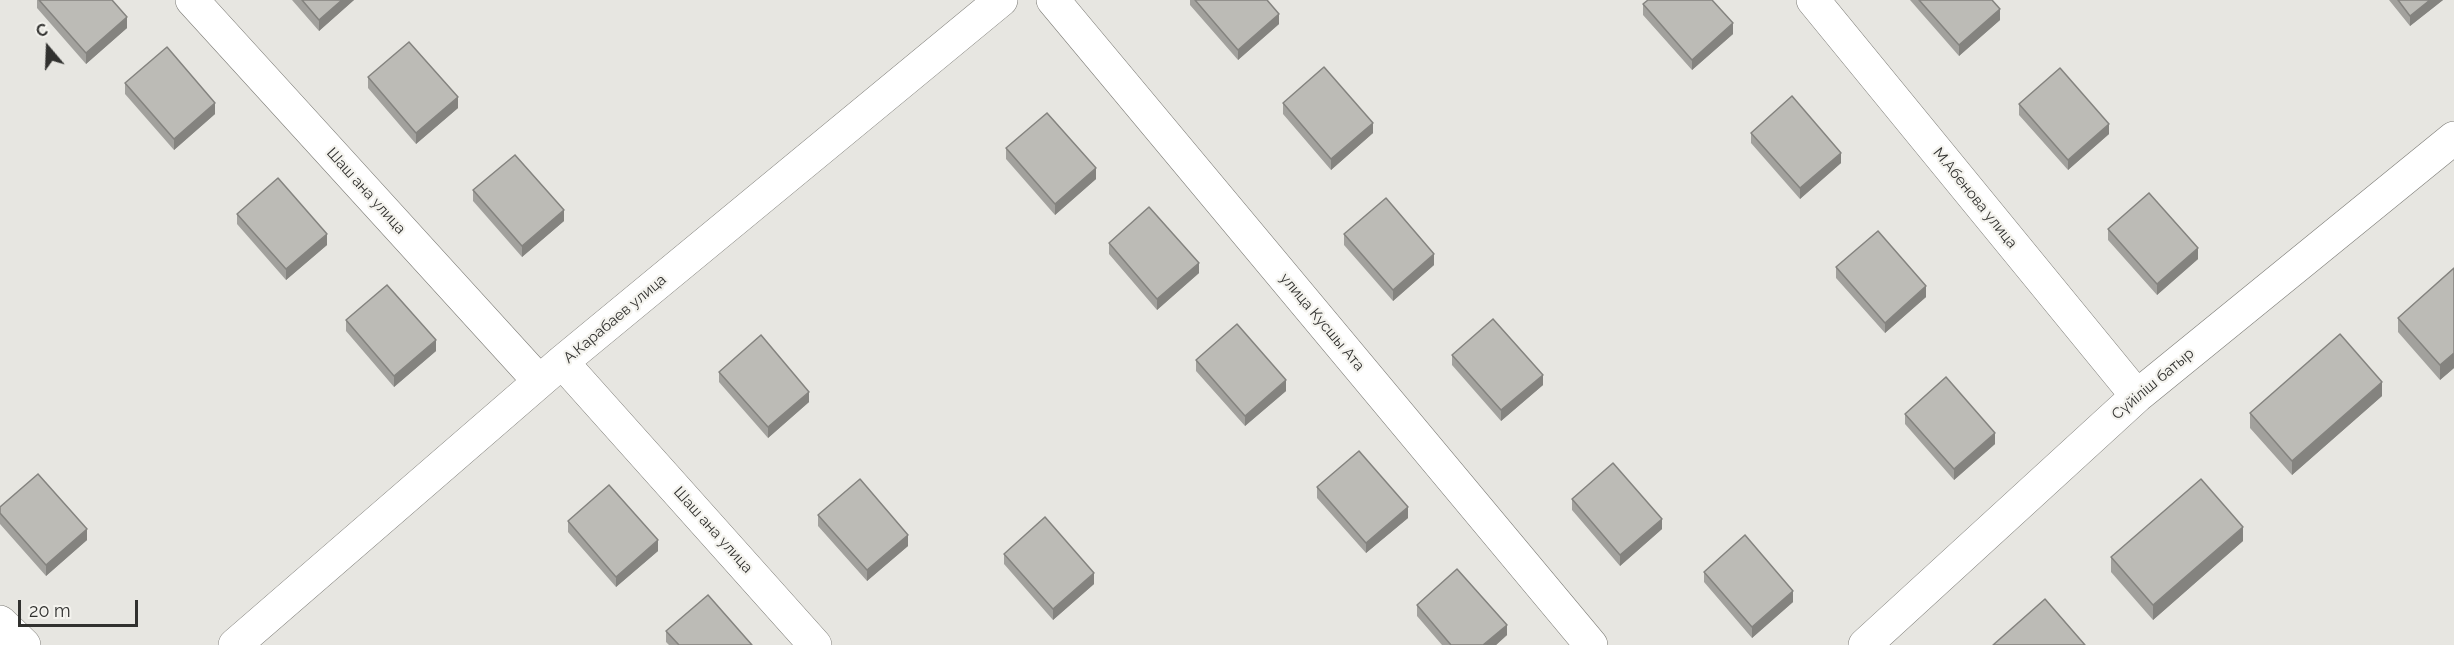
<!DOCTYPE html>
<html>
<head>
<meta charset="utf-8">
<style>
  body { margin:0 }
  #map { position:relative; width:2454px; height:645px; overflow:hidden; background:#e7e6e1; font-family:Raleway,sans-serif }
  canvas { display:block }
  .north { position:absolute; left:18px; top:18px; width:60px; height:60px; -webkit-text-stroke:4px #f4f3ee; paint-order:stroke; rotate:341deg; font-size:16px; font-weight:700; line-height:24px; text-align:center; color:#31312f }
  .north::after { content:''; display:block; margin:auto; width:21px; height:27px; background:#31312f; clip-path:polygon(50% 0,100% 100%,50% 72%,0 100%) }
  .scale { position:absolute; left:18px; top:600px; width:120px; height:27px; box-sizing:border-box; border:3px solid #31312f; border-top:0; padding-left:8px; font-size:18px; line-height:21px; white-space:nowrap; color:#31312f; -webkit-text-stroke:4px #f4f3ee; paint-order:stroke }
</style>
</head>
<body>
<div id="map">
<canvas width="2454" height="645"></canvas>
<div class="north">С</div>
<div class="scale">20 m</div>
</div>
<script>
const ctx = document.querySelector('canvas').getContext('2d');
ctx.lineJoin = 'round';
function shape(rows) {
  const path = new Path2D();
  for (const r of rows) {
    path.moveTo(r[0], r[1]);
    for (let i = 2; i < r.length; i += 2) path.lineTo(r[i], r[i + 1]);
  }
  return path;
}
function stroke(path, color, width, dash) {
  ctx.strokeStyle = color;
  ctx.lineWidth = width;
  ctx.lineCap = dash ? 'butt' : 'round';
  ctx.setLineDash(dash || []);
  ctx.stroke(path);
}
function fill(path, color) {
  ctx.fillStyle = color;
  ctx.fill(path, 'evenodd');
}
function drawText(font, color, halo, rows, align = 'center') {
  ctx.font = font + ' Raleway,sans-serif';
  ctx.lineWidth = 4.5;
  ctx.setLineDash([]);
  ctx.textBaseline = 'middle';
  ctx.strokeStyle = halo;
  ctx.fillStyle = color;
  for (const [text, x, y, turn = 0] of rows) {
    ctx.save();
    ctx.translate(x, y);
    ctx.rotate((+turn || 0) * Math.PI / 180);
    ctx.textAlign = isNaN(turn) ? turn : align;
    if (halo) ctx.strokeText(text, 0, 0);
    ctx.fillText(text, 0, 0);
    ctx.restore();
  }
}
const minor = shape([
  [192,0,539,381],
  [1053,0,1591,645],
  [1813,0,2137,396],
  [562,362,815,645],
  [0,622,24,645],
  [235,645,562,362,1001,0],
  [1865,645,2137,396,2454,138]
]);
const wall = shape([
  [37,0,112,0,127,28,86,64,37,8],
  [292,0,354,0,319,31],
  [1190,0,1267,0,1279,24,1238,60,1190,5],
  [1910,0,1992,0,2000,20,1959,56],
  [2389,0,2443,0,2410,26],
  [1643,4,1733,34,1692,70,1643,15],
  [368,77,458,108,416,144,368,88],
  [125,83,215,114,174,150,125,94],
  [1283,103,1373,133,1331,170,1283,114],
  [2019,104,2109,134,2068,170,2019,115],
  [1751,133,1841,163,1800,199,1751,143],
  [1006,148,1096,179,1055,215,1006,159],
  [473,190,564,221,522,257,473,201],
  [237,214,327,245,286,280,237,224],
  [2108,229,2198,259,2157,295,2108,240],
  [1344,234,1434,265,1393,301,1344,245],
  [1109,243,1199,273,1157,310,1109,254],
  [1836,267,1926,297,1885,333,1836,278],
  [2454,268,2454,368,2440,380,2398,332,2398,318],
  [346,320,436,351,394,387,346,331],
  [1452,355,1543,385,1501,421,1452,365],
  [1196,360,1286,391,1245,426,1196,371],
  [719,372,809,402,768,438,719,382],
  [2382,396,2292,475,2250,428,2250,413],
  [1905,414,1995,444,1954,480,1905,424],
  [1317,487,1408,518,1366,553,1317,498],
  [1572,499,1662,529,1620,566,1572,510],
  [0,507,87,540,46,576,0,524],
  [818,515,908,546,867,581,818,526],
  [568,521,658,551,616,587,568,532],
  [2243,541,2153,620,2111,572,2111,557],
  [1004,554,1094,584,1053,620,1004,564],
  [1704,572,1793,602,1752,638,1704,582],
  [1417,605,1507,635,1496,645,1442,645,1417,616],
  [666,631,752,645,669,645,666,642]
]);
const shadedWall = shape([
  [342,0,354,0,319,31,319,20],
  [2430,0,2443,0,2410,26,2410,16],
  [2000,9,2000,20,1959,56,1959,45],
  [1279,14,1279,24,1238,60,1238,50],
  [127,17,127,28,86,64,86,53],
  [1733,23,1733,34,1692,70,1692,60],
  [458,97,458,108,416,144,416,133],
  [215,103,215,114,174,150,174,139],
  [1373,123,1373,133,1331,170,1331,159],
  [2109,124,2109,134,2068,170,2068,160],
  [1841,153,1841,163,1800,199,1800,188],
  [1096,168,1096,179,1055,215,1055,204],
  [564,210,564,221,522,257,522,246],
  [327,234,327,245,286,280,286,269],
  [2198,248,2198,259,2157,295,2157,284],
  [1434,254,1434,265,1393,301,1393,290],
  [1199,263,1199,273,1157,310,1157,299],
  [1926,286,1926,297,1885,333,1885,323],
  [436,340,436,351,394,387,394,376],
  [2454,353,2454,368,2440,380,2440,365],
  [1543,375,1543,385,1501,421,1501,410],
  [1286,380,1286,391,1245,426,1245,416],
  [2382,382,2382,396,2292,475,2292,461],
  [809,392,809,402,768,438,768,427],
  [1995,433,1995,444,1954,480,1954,469],
  [1408,507,1408,518,1366,553,1366,543],
  [1662,519,1662,529,1620,566,1620,555],
  [2243,527,2243,541,2153,620,2153,605],
  [87,529,87,540,46,576,46,565],
  [908,535,908,546,867,581,867,570],
  [658,540,658,551,616,587,616,577],
  [1094,573,1094,584,1053,620,1053,609],
  [1793,591,1793,602,1752,638,1752,627],
  [1507,625,1507,635,1496,645,1483,645]
]);
const building = shape([
  [39,0,112,0,127,17,86,53,39,0],
  [302,0,342,0,319,20,302,0],
  [1195,0,1267,0,1279,14,1238,50,1195,0],
  [1648,0,1712,0,1733,23,1692,60,1643,4,1648,0],
  [1919,0,1992,0,2000,9,1959,45,1919,0],
  [2398,0,2430,0,2410,16,2398,0],
  [409,42,458,97,416,133,368,77,409,42],
  [167,47,215,103,174,139,125,83,167,47],
  [1324,67,1373,123,1331,159,1283,103,1324,67],
  [2060,68,2109,124,2068,160,2019,104,2060,68],
  [1792,96,1841,153,1800,188,1751,133,1792,96],
  [1047,113,1096,168,1055,204,1006,148,1047,113],
  [515,155,564,210,522,246,473,190,515,155],
  [278,178,327,234,286,269,237,214,278,178],
  [2149,193,2198,248,2157,284,2108,229,2149,193],
  [1386,198,1434,254,1393,290,1344,234,1386,198],
  [1149,207,1199,263,1157,299,1109,243,1149,207],
  [1878,231,1926,286,1885,323,1836,267,1878,231],
  [2454,268,2454,353,2440,365,2398,318,2454,268],
  [387,285,436,340,394,376,346,320,387,285],
  [1493,319,1543,375,1501,410,1452,355,1493,319],
  [1237,324,1286,380,1245,416,1196,360,1237,324],
  [2340,334,2382,382,2292,461,2250,413,2340,334],
  [761,335,809,392,768,427,719,372,761,335],
  [1946,377,1995,433,1954,469,1905,414,1946,377],
  [1359,451,1408,507,1366,543,1317,487,1359,451],
  [1613,463,1662,519,1620,555,1572,499,1613,463],
  [38,474,87,529,46,565,0,513,0,507,38,474],
  [860,479,908,535,867,570,818,515,860,479],
  [2201,479,2243,527,2153,605,2111,557,2201,479],
  [609,485,658,540,616,577,568,521,609,485],
  [1045,517,1094,573,1053,609,1004,554,1045,517],
  [1745,535,1793,591,1752,627,1704,572,1745,535],
  [1457,569,1507,625,1483,645,1451,645,1417,605,1457,569],
  [708,595,752,645,679,645,666,631,708,595],
  [2045,599,2085,645,1993,645,2045,599]
]);
const streetNames = [
  ["Шаш ана улица",366,191,48],
  ["М.Абенова улица",1975,198,51],
  ["А.Карабаев улица",615,319,-40],
  ["улица Кусшы Ата",1322,322,50],
  ["Сүйіліш батыр",2153,384,-40],
  ["Шаш ана улица",713,530,48]
];
stroke(minor, '#7c7b76', 34);
stroke(minor, '#fff', 33);
fill(wall, '#a2a19d');
fill(shadedWall, '#84837f');
fill(building, '#bcbbb6');
stroke(building, '#84837f', 1.5);
drawText('15px', '#31312f', '#f4f3ee', streetNames);
</script>
</body>
</html>
